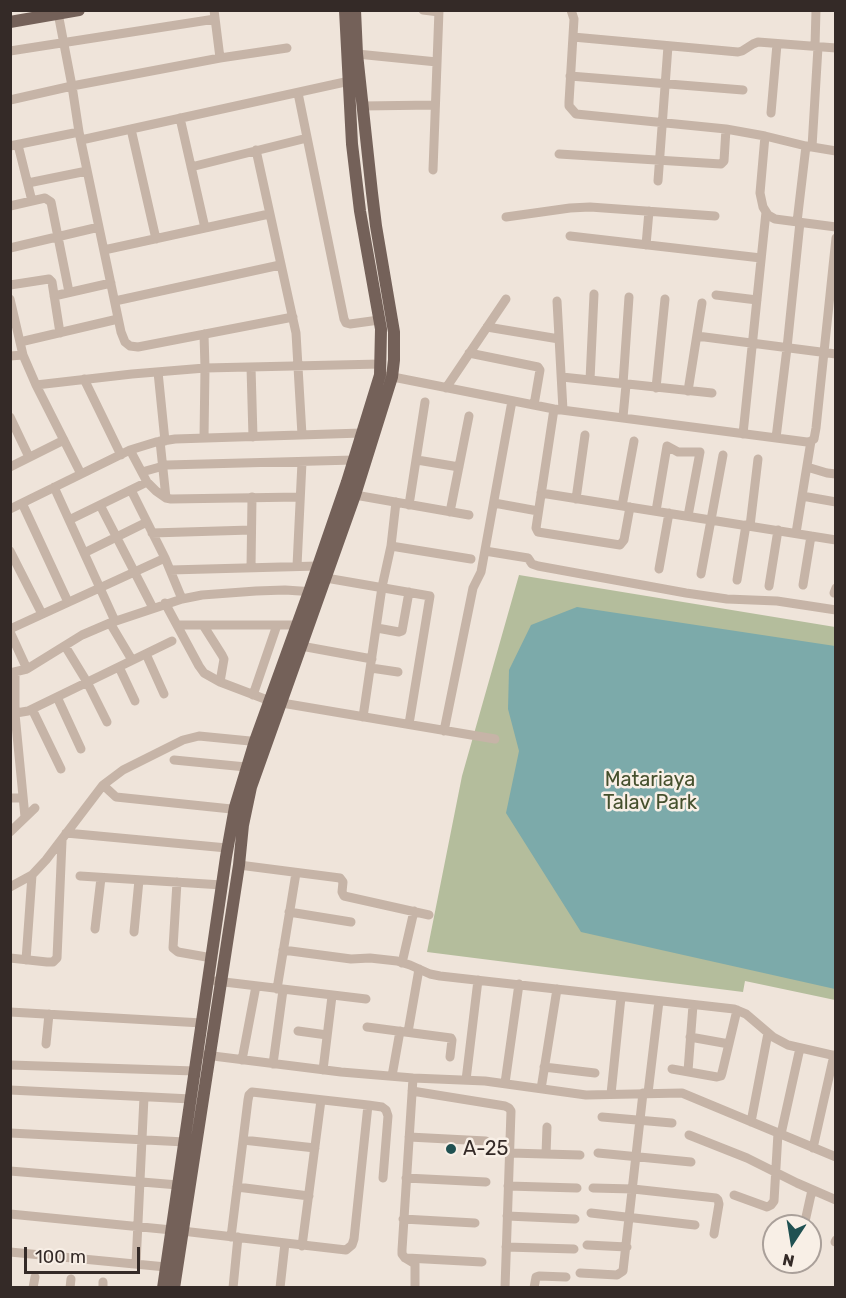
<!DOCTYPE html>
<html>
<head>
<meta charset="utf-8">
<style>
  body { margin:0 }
  #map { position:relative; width:846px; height:1298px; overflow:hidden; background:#efe4da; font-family:Rubik,sans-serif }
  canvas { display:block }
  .frame { position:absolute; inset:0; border:12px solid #342a27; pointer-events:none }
  .north { position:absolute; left:762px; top:1214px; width:60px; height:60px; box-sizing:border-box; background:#f8efe6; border:2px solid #aaa09a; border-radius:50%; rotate:192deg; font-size:16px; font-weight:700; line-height:24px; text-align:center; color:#342a27 }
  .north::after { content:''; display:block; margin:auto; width:21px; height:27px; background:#205152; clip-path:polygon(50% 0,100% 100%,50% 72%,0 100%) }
  .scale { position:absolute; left:24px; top:1247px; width:116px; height:27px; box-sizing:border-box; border:3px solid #342a27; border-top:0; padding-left:8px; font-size:18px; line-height:21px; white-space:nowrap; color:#342a27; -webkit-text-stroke:4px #f8efe6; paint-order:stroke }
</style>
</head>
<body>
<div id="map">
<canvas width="846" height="1298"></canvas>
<div class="frame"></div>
<div class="north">N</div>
<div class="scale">100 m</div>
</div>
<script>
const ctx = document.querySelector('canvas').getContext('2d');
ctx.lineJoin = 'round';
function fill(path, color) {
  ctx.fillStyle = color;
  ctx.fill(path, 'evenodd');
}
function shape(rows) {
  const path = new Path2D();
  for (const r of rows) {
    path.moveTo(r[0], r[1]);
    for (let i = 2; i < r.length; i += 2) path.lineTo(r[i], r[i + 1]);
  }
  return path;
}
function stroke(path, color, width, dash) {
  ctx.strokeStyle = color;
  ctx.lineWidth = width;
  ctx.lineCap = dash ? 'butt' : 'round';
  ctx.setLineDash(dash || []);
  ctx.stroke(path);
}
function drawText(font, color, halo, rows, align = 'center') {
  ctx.font = font + ' Rubik,sans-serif';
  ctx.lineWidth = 5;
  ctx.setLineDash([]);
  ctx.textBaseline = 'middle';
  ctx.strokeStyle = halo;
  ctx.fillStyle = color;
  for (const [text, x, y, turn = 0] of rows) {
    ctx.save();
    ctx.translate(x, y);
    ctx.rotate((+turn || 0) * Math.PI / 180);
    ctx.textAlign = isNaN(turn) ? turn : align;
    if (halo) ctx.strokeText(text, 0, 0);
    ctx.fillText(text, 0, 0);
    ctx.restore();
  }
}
const green = shape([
  [519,575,835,627,835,1000,745,981,743,992,427,952,462,776]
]);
const water = shape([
  [577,607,835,646,835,989,581,932,506,813,519,751,508,709,509,670,531,625]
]);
const minor = shape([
  [214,10,220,58],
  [423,10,439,12],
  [571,10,574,19,569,102,569,106,576,114,726,129,765,136,806,146,836,151],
  [58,13,72,86,79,132,121,332,125,342,130,346,138,347,293,317],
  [573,37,738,52,742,51,753,44,758,42,836,48],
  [815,46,816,10],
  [10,51,215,19],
  [357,54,437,62],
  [570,76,743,90],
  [298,93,344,319,346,323,350,324,379,320],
  [10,100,72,86,220,58,287,48],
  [362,106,435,105],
  [771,113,777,44],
  [180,118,205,228],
  [131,129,156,239],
  [765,136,760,193,763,207,768,215,775,219,836,227],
  [81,140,354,80],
  [18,145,32,201],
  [10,146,79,132],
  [812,147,818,47],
  [256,150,296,333,302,435],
  [559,154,721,164,724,161,726,129],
  [191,167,307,138],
  [433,170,439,10],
  [658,181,668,46],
  [28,183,87,171],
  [10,206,45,198,51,202,69,292],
  [506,217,570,208,590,207,715,216],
  [797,222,806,146],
  [570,236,761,258],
  [646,245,649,211],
  [10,248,99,227],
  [104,250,269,214],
  [10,285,49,279,52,282,60,333],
  [716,295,757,300],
  [54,296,111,283],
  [10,299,23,355,36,385,81,474],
  [115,301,280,265],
  [557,301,563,410],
  [487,327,559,339],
  [697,336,836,354],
  [20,342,118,319],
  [469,353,538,367,540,370,534,405],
  [10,356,23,355],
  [251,367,253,437],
  [158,372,165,441],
  [388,376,554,409,807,442,811,441,814,439,816,428,836,238],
  [562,377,712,393],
  [84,379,121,455],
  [590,380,594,294],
  [623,384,629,297],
  [36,385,132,374,205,368,381,364],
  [446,388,506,299],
  [656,388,665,299],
  [688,391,702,303],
  [554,409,536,528,538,532,620,545,624,540,630,507],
  [10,417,29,457],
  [623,417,626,385],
  [743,434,766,212],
  [204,438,205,368,204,334],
  [776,438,787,348,800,222],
  [160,441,166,498],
  [130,450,147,482,156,491,166,498,171,499,300,497],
  [417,460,459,467],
  [10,467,64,440],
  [807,467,827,473,836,474],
  [142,472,167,465,354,460],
  [54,487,115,621],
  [131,490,165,558,182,599],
  [541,493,836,540],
  [355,495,469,515],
  [802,496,836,502],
  [576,499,585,435],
  [22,503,68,602],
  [494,503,538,511],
  [100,505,153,608],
  [409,505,425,402],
  [622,506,634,441],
  [10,509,130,450,156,442,175,439,362,433],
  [656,511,667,446,678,452,700,452,688,516],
  [450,512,469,416],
  [69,520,147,482],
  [750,526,758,459],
  [152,533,251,530],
  [796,533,811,441],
  [391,546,471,559],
  [10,551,42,614],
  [485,551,528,558,532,564,538,566,686,593,727,599,777,601,836,610],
  [84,553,147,522],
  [297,566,302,462],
  [251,568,252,497],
  [659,569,669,513],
  [170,570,318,566],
  [701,574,723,455],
  [326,578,430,596,409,724],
  [737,580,746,525],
  [803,585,811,536],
  [769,586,778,530],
  [834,593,836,588],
  [165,603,199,666,204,673,220,682,270,701,495,739],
  [110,623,132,660],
  [177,625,296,625],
  [203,625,222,655,224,659,220,682],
  [377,628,399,632,402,631,409,592],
  [10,629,165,558],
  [10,632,27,669],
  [65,646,87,682,107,722],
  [301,646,372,659],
  [146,654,164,694],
  [119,667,135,701],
  [371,668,398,672],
  [10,673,27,669,82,635,110,623,182,599,202,595,256,591,285,590,315,592],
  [15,673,15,714,25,817],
  [253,695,277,625],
  [57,697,81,749],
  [32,709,61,769],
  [10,714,28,711,172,641],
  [363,717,382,587,391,546,396,502],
  [444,731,473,588,481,572,512,401],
  [174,760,246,767],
  [103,785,116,797,241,810],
  [10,798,23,798],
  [10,832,35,808],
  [66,833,227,848],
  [239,865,340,878,343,882,342,892,344,896,429,915],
  [80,876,222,885],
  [177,882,173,948,178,952,212,958],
  [10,887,32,875,46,860,103,785,123,770,183,740,199,736,260,742],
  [289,912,351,922],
  [95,929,101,878],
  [134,932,139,880],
  [283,950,351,959,370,958,397,961,410,965,430,974,440,976,734,1009,746,1014,773,1037,788,1045,836,1056],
  [10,958,47,962,53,962,57,958,62,841],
  [26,960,32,875],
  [402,963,414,911],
  [216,981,366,999],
  [277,989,296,873],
  [10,1012,202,1023],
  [367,1027,451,1038,452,1040,450,1057],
  [298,1031,327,1035],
  [408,1032,419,969],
  [690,1037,729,1044],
  [46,1044,49,1014],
  [205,1055,341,1072,413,1078,485,1081,586,1095,682,1093,836,1157],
  [242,1060,256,986],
  [273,1064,283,990],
  [10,1065,195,1071],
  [544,1067,595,1073],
  [672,1069,717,1077,721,1076,722,1073,737,1010],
  [323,1070,332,996],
  [688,1071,693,1005],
  [392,1076,400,1031],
  [413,1078,402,1250,402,1254,405,1258,415,1264,415,1288],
  [466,1080,478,980],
  [505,1083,519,984],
  [541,1089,557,989],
  [10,1090,191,1099],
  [412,1091,505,1106,509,1108,511,1111,505,1288],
  [648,1093,659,1001],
  [611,1094,621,997],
  [602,1117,672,1123],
  [751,1122,768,1033],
  [10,1133,185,1142],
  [781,1134,800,1048],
  [689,1135,747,1158,797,1183,836,1200],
  [409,1137,486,1141],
  [243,1140,315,1148],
  [813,1148,834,1055],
  [510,1153,580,1155],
  [598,1153,691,1162],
  [546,1154,547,1127],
  [10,1171,178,1185],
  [406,1178,486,1182],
  [508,1186,577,1188],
  [237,1187,309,1196],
  [593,1188,633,1189,716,1198,718,1200,719,1204,714,1234],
  [734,1195,767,1207,771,1205,774,1201,778,1133],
  [591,1213,695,1225],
  [10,1214,182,1231,346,1250,352,1245,354,1239,368,1105],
  [507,1216,575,1219],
  [403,1219,475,1223],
  [804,1226,812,1190],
  [231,1237,248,1100,249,1095,252,1092,368,1105,382,1107,386,1110,388,1116,383,1178],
  [835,1242,836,1240],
  [587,1245,627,1247],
  [302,1246,321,1100],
  [506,1247,574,1249],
  [10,1252,166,1267],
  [407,1258,482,1262],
  [136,1264,144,1097],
  [580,1273,617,1275,623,1271,643,1093],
  [33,1288,35,1277],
  [70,1288,71,1279],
  [103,1288,103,1282],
  [233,1288,238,1237],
  [280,1288,285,1243],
  [534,1288,536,1277,539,1276,566,1277]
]);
const major = shape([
  [10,22,79,10],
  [163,1288,226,857,235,807,255,741,309,592,347,482,380,375,381,329,360,211,352,144,345,10],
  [174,1288,239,865,243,825,251,787,355,495,392,377,394,360,394,332,376,226,372,193,357,54,355,10]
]);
const markers = [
  [451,1149,6,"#205152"]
];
const parkNames = [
  ["Matariaya",650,780],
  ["Talav Park",650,803]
];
const poiNames = [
  ["A-25",463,1149]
];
fill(green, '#b4bd9c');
fill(water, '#7caaaa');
stroke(minor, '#c6b4a7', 9);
stroke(major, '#746159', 12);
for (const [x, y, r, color] of markers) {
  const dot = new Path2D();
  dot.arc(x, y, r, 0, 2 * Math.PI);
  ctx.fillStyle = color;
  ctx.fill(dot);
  stroke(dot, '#f8efe6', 2);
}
drawText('20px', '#45502d', '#f8efe6', parkNames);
drawText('20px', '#342a27', '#f8efe6', poiNames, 'left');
</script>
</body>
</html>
